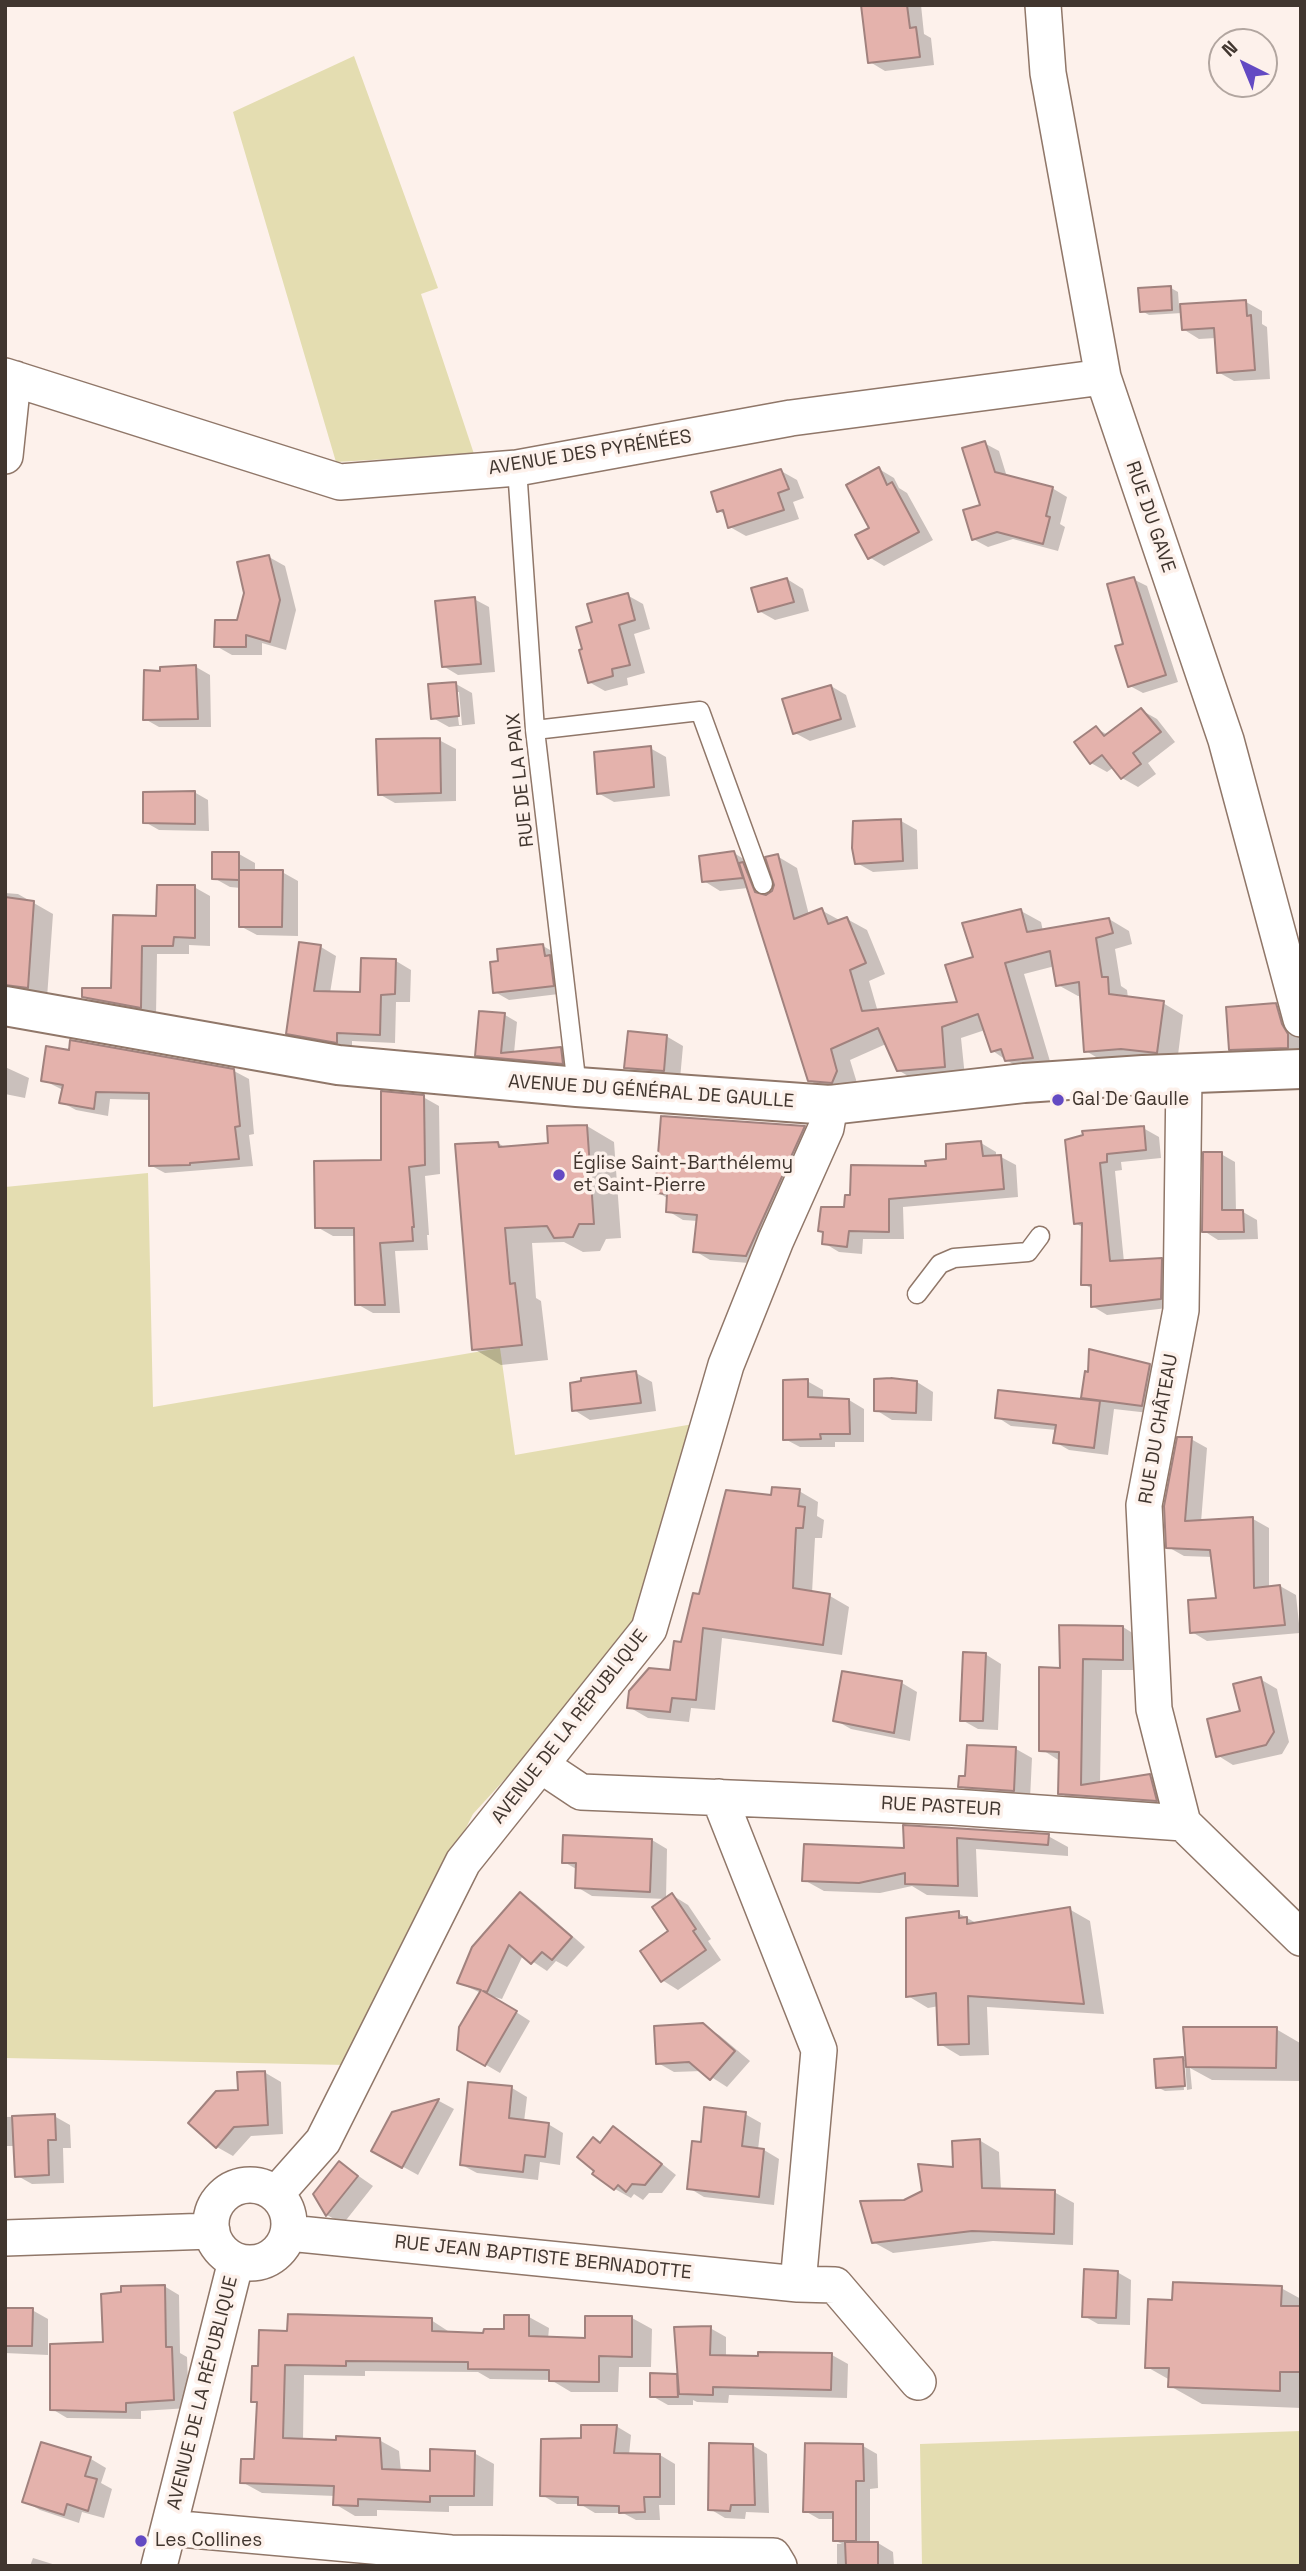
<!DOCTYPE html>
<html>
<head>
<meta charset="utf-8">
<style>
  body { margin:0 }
  #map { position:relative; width:1306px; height:2571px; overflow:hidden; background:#fdf1eb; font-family:"Space Grotesk",sans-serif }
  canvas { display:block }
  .frame { position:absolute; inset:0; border:7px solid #41362f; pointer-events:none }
  .north { position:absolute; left:1208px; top:28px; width:70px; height:70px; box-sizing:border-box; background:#fdf1eb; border:2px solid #b2a6a0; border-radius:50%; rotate:317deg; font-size:19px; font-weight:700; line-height:28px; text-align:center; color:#41362f }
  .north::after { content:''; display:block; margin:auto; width:24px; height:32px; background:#634ac3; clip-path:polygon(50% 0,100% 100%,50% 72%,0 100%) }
</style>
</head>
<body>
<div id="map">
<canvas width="1306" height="2571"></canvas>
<div class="frame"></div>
<div class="north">N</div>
</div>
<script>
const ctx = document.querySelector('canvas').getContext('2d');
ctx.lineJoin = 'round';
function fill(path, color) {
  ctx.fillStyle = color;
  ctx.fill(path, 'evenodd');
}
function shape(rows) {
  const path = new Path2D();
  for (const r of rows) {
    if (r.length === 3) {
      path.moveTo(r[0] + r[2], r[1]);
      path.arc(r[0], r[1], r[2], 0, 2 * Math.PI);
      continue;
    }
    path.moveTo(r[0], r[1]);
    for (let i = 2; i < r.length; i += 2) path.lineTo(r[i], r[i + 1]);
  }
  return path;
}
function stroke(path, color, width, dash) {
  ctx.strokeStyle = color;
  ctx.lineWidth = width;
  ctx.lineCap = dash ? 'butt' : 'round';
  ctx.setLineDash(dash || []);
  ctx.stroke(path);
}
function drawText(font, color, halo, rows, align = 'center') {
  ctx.font = font + ' "Space Grotesk",sans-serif';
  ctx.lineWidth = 7;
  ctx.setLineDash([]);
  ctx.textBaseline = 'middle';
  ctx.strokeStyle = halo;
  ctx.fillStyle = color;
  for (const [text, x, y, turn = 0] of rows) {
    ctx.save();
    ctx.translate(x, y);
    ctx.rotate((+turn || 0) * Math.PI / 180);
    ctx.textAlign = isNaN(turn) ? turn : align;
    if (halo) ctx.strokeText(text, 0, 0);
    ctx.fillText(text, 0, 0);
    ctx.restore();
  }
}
const green = shape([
  [354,56,438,288,421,294,474,454,336,462,233,112],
  [148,1173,153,1407,500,1348,515,1455,699,1423,646,1625,473,1814,347,2065,5,2058,5,1187],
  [1301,2431,1301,2566,922,2566,920,2444]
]);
const shadow = shape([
  [863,5,921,5,924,34,931,38,934,65,885,71,870,62],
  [1171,288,1178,292,1179,306,1246,302,1262,311,1262,324,1267,327,1270,379,1234,381,1218,372,1216,338,1199,339,1183,329,1182,313,1149,315,1142,311],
  [984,443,999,451,1007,477,1052,488,1067,497,1060,524,1065,527,1058,551,1013,539,988,547,973,539,982,506],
  [879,469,894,478,899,488,907,493,933,540,884,566,869,557],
  [781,471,797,480,804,498,793,502,799,519,746,536,730,527,726,515,719,511],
  [269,557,285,566,296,610,286,650,262,643,262,655,232,655,216,646,239,622],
  [787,579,803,589,809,611,775,620,759,611],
  [1133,579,1147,586,1178,682,1143,693,1130,686,1125,645],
  [627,595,643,604,650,629,634,634,645,673,627,678,628,685,605,691,589,682,585,650,594,623],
  [474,599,489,607,495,672,458,675,443,666],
  [196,667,210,675,211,727,159,727,145,719,162,672],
  [456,684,472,693,475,724,449,727,433,718],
  [455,692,459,692,462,725,459,725],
  [831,686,846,695,856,727,810,741,795,733],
  [1141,710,1157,719,1175,742,1148,763,1156,774,1138,787,1122,778,1114,767,1107,772,1091,763,1096,728,1108,735],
  [439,740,456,749,456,801,395,803,379,794],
  [650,748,666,757,670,796,614,802,598,793],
  [194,792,208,800,209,831,159,830,145,822],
  [901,821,917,830,918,869,873,872,857,863],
  [734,853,750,863,763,876,770,894,774,892,777,856,797,868,809,915,821,910,841,921,847,919,867,930,885,974,869,981,878,1012,959,1004,975,958,1021,911,1041,922,1043,931,1109,919,1129,931,1132,944,1115,949,1121,986,1127,990,1128,998,1163,1003,1183,1015,1177,1063,1106,1063,1086,1051,1082,996,1078,996,1058,985,1055,966,1024,974,1052,1068,1026,1071,1006,1060,993,1051,985,1030,961,1038,965,1077,918,1082,898,1070,886,1044,850,1060,857,1083,829,1092,809,1080,748,888,720,891,704,881],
  [239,854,255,863,255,872,282,872,298,881,298,936,257,935,240,926,241,888,230,887,214,878],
  [194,887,210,896,210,946,189,945,189,954,157,954,156,1016,99,1006,83,996,113,990,158,918],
  [5,893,18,894,53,914,47,998,20,995,5,987],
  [543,946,557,954,567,993,509,1000,495,992],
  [321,947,336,956,330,993,361,994,396,961,411,970,410,1002,396,1002,395,1043,352,1041,352,1050,303,1042,288,1033],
  [1275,1005,1292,1014,1301,1040,1301,1056,1247,1058,1231,1049],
  [505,1015,517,1022,514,1053,560,1049,573,1056,575,1070,490,1062,477,1055],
  [666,1036,683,1046,680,1079,642,1077,626,1067],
  [70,1052,234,1071,249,1079,254,1134,249,1135,253,1166,165,1173,150,1165,151,1100,110,1099,108,1116,76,1110,61,1102,63,1090,43,1080],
  [5,1067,29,1078,25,1098,5,1094],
  [423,1097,439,1106,440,1174,425,1176,429,1235,427,1235,428,1250,395,1251,400,1313,373,1313,357,1304,356,1236,333,1236,317,1227,383,1162],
  [662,1118,805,1127,819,1136,762,1264,710,1260,695,1251,698,1221,683,1220,668,1211,669,1199,657,1192],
  [587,1126,614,1142,621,1238,606,1239,600,1251,583,1252,564,1242,532,1243,536,1298,541,1301,548,1360,501,1365,474,1349,498,1143,506,1148,550,1145],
  [1143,1128,1159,1137,1161,1158,1121,1162,1122,1170,1115,1171,1124,1262,1161,1259,1176,1268,1176,1307,1107,1315,1092,1306,1093,1289,1083,1284,1084,1228,1075,1223,1085,1137],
  [981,1143,996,1152,996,1157,1001,1157,1016,1165,1018,1197,903,1207,904,1239,863,1239,862,1254,839,1252,824,1243,846,1209],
  [1221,1154,1235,1162,1236,1212,1243,1212,1257,1220,1258,1239,1218,1240,1204,1231],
  [1150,1365,1166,1374,1158,1414,1114,1409,1108,1455,1069,1450,1055,1442,1057,1430,1011,1426,997,1417,1089,1401,1083,1398],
  [636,1373,652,1382,656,1411,590,1420,574,1410],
  [807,1381,823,1390,823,1399,849,1400,864,1409,864,1442,835,1442,835,1447,800,1447,785,1439],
  [917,1382,933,1392,932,1421,892,1420,876,1410],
  [1191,1439,1207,1448,1201,1522,1253,1519,1269,1528,1269,1588,1280,1586,1296,1595,1300,1633,1207,1641,1192,1632,1218,1600,1213,1557,1184,1556,1168,1547],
  [799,1491,818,1502,817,1516,824,1520,822,1538,815,1538,812,1593,830,1596,849,1607,842,1655,722,1638,715,1710,691,1708,689,1722,648,1718,629,1707,672,1672,701,1596,772,1497],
  [1123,1627,1142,1639,1142,1670,1102,1670,1100,1784,1150,1776,1169,1788,1175,1811,1080,1804,1060,1793,1060,1761,1041,1749,1061,1669],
  [985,1654,1001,1664,998,1730,978,1729,962,1720],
  [1260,1679,1277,1689,1289,1742,1282,1754,1233,1765,1217,1755],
  [902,1683,917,1692,910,1741,851,1729,835,1720],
  [1016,1749,1032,1758,1030,1799,976,1795,960,1786,967,1777],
  [905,1827,1048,1836,1068,1847,1068,1856,976,1849,978,1897,927,1895,912,1886,880,1893,824,1891,804,1880,906,1850],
  [652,1840,667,1849,666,1899,592,1896,577,1887,578,1870,564,1862],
  [521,1894,535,1903,585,1947,567,1967,556,1961,547,1971,523,1955,502,1999,491,1996,530,2021,500,2073,459,2049,481,1993,459,1983],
  [672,1895,688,1905,711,1939,708,1941,721,1960,678,1990,662,1980,671,1932],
  [1069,1909,1090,1921,1104,2014,987,2007,989,2055,960,2056,940,2044,939,2006,928,2008,908,1996,958,1913,978,1924],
  [702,2025,719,2035,750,2061,727,2087,702,2071,674,2072,658,2063],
  [1276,2029,1300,2043,1300,2081,1212,2080,1190,2068,1192,2089,1187,2090,1185,2061,1182,2061,1184,2090,1165,2091,1157,2087,1183,2059,1187,2062],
  [264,2072,281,2082,283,2134,251,2136,233,2156,217,2147,240,2092],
  [512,2088,527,2097,524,2122,548,2124,563,2133,560,2165,540,2162,538,2180,477,2173,462,2165],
  [439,2101,454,2109,418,2175,389,2159,394,2114],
  [745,2114,761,2123,758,2150,764,2150,779,2159,774,2205,704,2197,689,2188,702,2144],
  [54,2116,70,2125,71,2148,63,2148,64,2183,32,2184,16,2175,15,2146,5,2146,5,2117],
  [614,2128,630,2138,676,2175,662,2193,649,2193,643,2200,634,2194,631,2198,615,2189,602,2144],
  [979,2140,999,2152,1001,2190,1054,2192,1074,2203,1073,2245,993,2241,893,2253,873,2242,904,2202,924,2192,954,2169],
  [340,2163,373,2186,343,2224,327,2215,315,2194],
  [1117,2272,1131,2280,1130,2325,1098,2324,1084,2316],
  [164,2286,179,2295,180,2353,187,2357,189,2408,141,2411,141,2419,67,2418,52,2409,105,2344],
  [1281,2288,1301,2299,1301,2408,1202,2404,1170,2386,1170,2380,1147,2367,1173,2302],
  [5,2310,32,2310,48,2319,48,2355,5,2353],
  [529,2317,549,2328,548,2339,586,2340,632,2318,652,2329,651,2367,619,2367,618,2392,571,2392,551,2380,490,2379,478,2372,365,2371,365,2376,304,2375,303,2440,379,2440,399,2451,401,2472,431,2472,474,2453,494,2464,493,2506,449,2506,449,2512,377,2510,377,2516,355,2516,335,2504,335,2496,262,2493,242,2482,256,2461,259,2404,253,2401,260,2368,289,2333,431,2320,451,2333,485,2334,506,2331],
  [710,2328,726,2337,726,2357,832,2355,848,2364,847,2398,729,2395,728,2403,697,2402,693,2400,693,2405,668,2405,652,2396,677,2376,680,2377],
  [616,2426,631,2435,629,2455,660,2455,675,2464,675,2505,659,2505,660,2520,636,2520,623,2513,595,2513,580,2504,557,2504,542,2495,583,2440],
  [42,2444,91,2459,106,2468,101,2483,112,2489,104,2518,82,2512,79,2523,40,2510,24,2501],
  [752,2445,767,2454,769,2513,746,2512,745,2519,725,2518,710,2509],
  [863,2446,877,2454,878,2488,870,2489,870,2544,878,2543,893,2552,894,2566,837,2566,837,2544,842,2544,834,2540,835,2519,819,2519,805,2511],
  [33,2558,59,2566,30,2566]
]);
const building = shape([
  [861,5,907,5,910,28,916,27,920,57,868,63,861,5],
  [1171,286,1172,310,1140,312,1138,288,1171,286],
  [1246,300,1247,316,1251,315,1255,370,1217,373,1214,328,1182,330,1180,304,1246,300],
  [985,441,995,472,1053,487,1046,516,1050,517,1043,544,997,532,972,540,963,510,980,505,962,448,985,441],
  [879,467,887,485,892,482,919,532,868,559,855,535,869,528,846,485,879,467],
  [781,469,789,489,778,493,784,510,728,528,723,510,717,512,711,492,781,469],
  [269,555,280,600,270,642,246,635,246,647,214,647,215,620,237,620,244,593,237,562,269,555],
  [1134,577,1166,675,1128,687,1115,646,1123,644,1107,584,1134,577],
  [787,578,794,602,758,612,751,588,787,578],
  [628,593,635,620,619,625,630,665,612,669,613,676,588,683,579,650,582,649,576,627,592,622,587,604,628,593],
  [475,597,481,664,442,667,435,601,475,597],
  [196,665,198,719,143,720,144,670,160,671,160,667,196,665],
  [456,682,459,716,431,719,428,684,456,682],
  [831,685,841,719,793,734,782,699,831,685],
  [1141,708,1161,732,1133,753,1141,764,1121,779,1102,755,1090,764,1074,742,1096,726,1104,736,1141,708],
  [440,738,441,793,378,795,376,739,440,738],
  [651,746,654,787,597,794,594,752,651,746],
  [195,791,195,824,143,823,143,792,195,791],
  [901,819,903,861,855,864,852,848,853,821,901,819],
  [734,851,743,878,702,882,699,856,734,851],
  [212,852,239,852,239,880,212,879,212,852],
  [778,854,794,919,822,908,828,924,847,917,866,963,850,970,862,1011,957,1002,945,965,973,957,962,923,1021,909,1027,932,1109,918,1113,933,1096,938,1102,977,1108,977,1109,994,1164,1001,1157,1053,1121,1049,1084,1052,1079,982,1056,986,1050,951,1005,963,1033,1058,1005,1061,1001,1049,991,1052,978,1014,942,1027,945,1067,897,1071,878,1028,831,1049,837,1071,832,1083,808,1081,739,863,743,862,755,892,766,895,772,891,774,885,765,857,778,854],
  [239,870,283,870,282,927,239,927,239,870],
  [157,885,195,885,195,938,174,937,173,946,142,946,141,1008,82,997,82,988,111,988,113,915,156,916,157,885],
  [5,897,34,901,28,988,5,985,5,897],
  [299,942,321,945,314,991,360,992,361,958,396,959,395,994,381,995,380,1035,337,1033,337,1043,286,1034,299,942],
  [543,944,545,956,550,955,554,986,493,993,490,962,498,961,497,949,543,944],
  [1276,1003,1282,1024,1288,1034,1288,1048,1229,1050,1226,1007,1276,1003],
  [479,1011,505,1013,501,1053,561,1047,563,1064,475,1056,479,1011],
  [628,1031,667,1035,664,1071,624,1068,628,1031],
  [70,1040,234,1069,240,1126,235,1127,239,1159,190,1163,190,1165,149,1166,149,1093,96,1092,94,1109,59,1103,63,1085,41,1081,46,1046,69,1050,70,1040],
  [381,1091,424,1095,425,1165,409,1167,414,1227,412,1227,413,1241,380,1243,385,1305,355,1305,354,1228,315,1228,314,1161,381,1160,381,1091],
  [661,1116,805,1126,746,1256,693,1252,697,1215,666,1212,667,1194,655,1193,661,1116],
  [587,1125,594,1224,579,1224,573,1237,554,1238,547,1226,505,1228,510,1284,515,1283,522,1345,472,1350,455,1144,498,1142,499,1147,548,1143,547,1126,587,1125],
  [1144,1126,1146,1150,1107,1154,1107,1162,1100,1163,1110,1261,1162,1258,1161,1299,1091,1307,1091,1285,1081,1285,1082,1223,1074,1224,1065,1140,1083,1135,1082,1131,1144,1126],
  [981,1141,983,1156,1001,1155,1004,1189,889,1199,889,1232,849,1231,847,1247,822,1244,823,1232,818,1231,821,1207,844,1207,845,1195,850,1195,851,1165,926,1166,925,1161,946,1159,946,1144,981,1141],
  [1203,1152,1222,1152,1222,1210,1243,1210,1244,1232,1202,1232,1203,1152],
  [1089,1349,1150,1364,1142,1406,1081,1398,1085,1371,1088,1372,1089,1349],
  [636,1371,641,1403,572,1411,570,1383,581,1381,581,1378,636,1371],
  [891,1378,917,1381,916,1413,874,1411,874,1379,891,1378],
  [808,1379,808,1397,849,1399,850,1434,820,1434,821,1439,783,1440,783,1380,808,1379],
  [998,1390,1100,1401,1094,1448,1053,1443,1056,1425,995,1418,998,1390],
  [1177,1437,1192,1437,1185,1521,1253,1517,1254,1588,1280,1585,1285,1625,1190,1633,1188,1600,1216,1598,1210,1550,1166,1548,1164,1506,1177,1437],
  [772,1487,800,1489,798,1506,805,1507,803,1528,796,1528,793,1588,830,1594,823,1645,703,1628,696,1700,672,1698,670,1712,627,1708,629,1691,649,1668,670,1670,674,1641,681,1642,693,1593,699,1594,726,1490,771,1495,772,1487],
  [1059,1625,1123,1626,1123,1660,1083,1659,1081,1785,1150,1774,1157,1801,1058,1794,1059,1752,1039,1751,1039,1667,1060,1668,1059,1625],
  [963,1652,986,1653,983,1721,960,1721,963,1652],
  [842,1671,902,1681,894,1733,833,1721,842,1671],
  [1261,1677,1274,1732,1266,1745,1216,1757,1207,1719,1240,1711,1233,1684,1261,1677],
  [967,1745,1016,1747,1014,1791,958,1787,959,1776,965,1776,967,1745],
  [903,1825,1049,1834,1048,1845,957,1838,958,1886,905,1884,905,1873,859,1883,802,1881,804,1844,904,1848,903,1825],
  [563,1835,652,1839,650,1892,575,1888,576,1863,562,1863,563,1835],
  [520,1892,572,1937,552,1960,542,1952,531,1964,509,1945,487,1992,483,1991,517,2011,485,2066,457,2050,459,2027,481,1990,457,1983,472,1947,520,1892],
  [672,1893,696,1929,693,1931,706,1950,661,1982,640,1951,668,1931,652,1907,672,1893],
  [1070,1907,1084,2004,968,1996,969,2044,938,2045,936,1993,906,1997,906,1918,959,1911,959,1918,967,1917,967,1924,1070,1907],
  [703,2023,735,2051,710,2080,689,2062,656,2064,654,2026,703,2023],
  [1183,2027,1277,2027,1276,2068,1186,2067,1183,2027],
  [1183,2057,1185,2086,1156,2088,1154,2059,1183,2057],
  [265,2071,268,2125,234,2127,216,2148,188,2123,216,2091,238,2090,237,2072,265,2071],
  [468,2082,512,2086,509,2118,549,2123,545,2157,525,2155,523,2172,460,2165,468,2082],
  [439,2099,402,2168,371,2151,392,2112,439,2099],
  [704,2107,746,2112,742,2146,764,2149,759,2197,687,2189,692,2141,701,2142,704,2107],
  [55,2114,56,2140,48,2140,49,2175,15,2177,12,2116,55,2114],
  [613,2126,662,2164,645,2185,632,2184,626,2192,618,2185,614,2190,592,2174,594,2171,577,2157,593,2137,600,2143,613,2126],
  [980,2139,982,2188,1055,2190,1054,2234,972,2231,872,2243,860,2201,904,2200,922,2191,918,2164,953,2167,952,2141,980,2139],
  [339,2161,358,2176,326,2216,313,2194,339,2161],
  [1084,2269,1118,2271,1116,2318,1082,2317,1084,2269],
  [1173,2282,1282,2286,1281,2306,1301,2306,1301,2372,1280,2372,1280,2391,1168,2387,1169,2368,1145,2368,1148,2299,1172,2300,1173,2282],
  [165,2285,166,2347,172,2347,174,2400,126,2403,126,2412,50,2410,50,2344,103,2342,101,2294,121,2292,121,2286,165,2285],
  [5,2308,33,2308,32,2346,5,2346,5,2308],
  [288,2314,432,2318,432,2331,483,2333,484,2329,504,2329,504,2315,529,2315,529,2336,585,2338,585,2316,632,2316,632,2357,599,2356,599,2382,549,2381,549,2370,468,2369,468,2362,346,2361,346,2366,285,2365,283,2438,336,2440,336,2436,380,2438,382,2469,430,2471,430,2449,475,2451,474,2496,430,2496,430,2502,358,2499,358,2506,333,2505,334,2486,240,2483,241,2459,254,2459,257,2402,251,2402,252,2366,258,2366,259,2330,287,2331,288,2314],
  [711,2326,710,2355,758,2356,758,2352,832,2353,831,2390,713,2387,713,2395,679,2394,674,2327,711,2326],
  [650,2373,677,2374,678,2397,650,2397,650,2373],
  [581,2425,617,2425,614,2453,660,2454,660,2497,644,2497,645,2512,619,2513,619,2506,578,2505,578,2497,540,2496,541,2439,581,2438,581,2425],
  [41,2442,91,2457,85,2476,97,2479,88,2511,67,2504,64,2515,22,2502,41,2442],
  [709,2443,753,2444,755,2505,731,2505,730,2511,708,2510,709,2443],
  [805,2443,863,2444,864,2481,856,2481,856,2541,833,2541,833,2512,803,2512,805,2443],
  [845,2542,878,2542,878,2566,846,2566,845,2542]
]);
const lane = shape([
  [517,468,535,730,577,1087],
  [535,730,700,711,763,884],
  [917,1294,940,1264,954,1258,1028,1252,1040,1236]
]);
const street = shape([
  [1043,5,1048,73,1103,377,1226,740,1301,1019],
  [5,376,340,482,517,468,791,418,1103,377],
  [5,456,11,399,15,379],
  [542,1766,581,1792,953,1807,1183,1823,1301,1938],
  [1183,1823,1154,1709,1144,1505,1181,1310,1184,1075],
  [250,2224,39],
  [276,2194,323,2141,463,1862,649,1629,726,1365,776,1240,826,1128,830,1105],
  [289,2233,798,2284,819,2050,719,1797],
  [5,2238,212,2231],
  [798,2284,835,2285,918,2382],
  [169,2528,451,2553,773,2556,779,2566],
  [159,2566,236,2261]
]);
const secondary = shape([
  [5,1006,338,1065,577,1087,830,1105,1024,1083,1143,1075,1301,1069]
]);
const markers = [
  [1058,1100,7,"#634ac3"],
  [559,1175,7,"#634ac3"],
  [141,2541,7,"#634ac3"]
];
const streetNames = [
  ["AVENUE DES PYRÉNÉES",590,453,-9],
  ["RUE DU GAVE",1150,517,71],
  ["RUE DE LA PAIX",521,780,-96],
  ["AVENUE DU GÉNÉRAL DE GAULLE",651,1092,4],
  ["RUE DU CHÂTEAU",1159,1429,-80],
  ["AVENUE DE LA RÉPUBLIQUE",570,1727,-52],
  ["RUE PASTEUR",941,1807,3],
  ["RUE JEAN BAPTISTE BERNADOTTE",543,2258,6],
  ["AVENUE DE LA RÉPUBLIQUE",203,2393,-76]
];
const poiNames = [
  ["Gal De Gaulle",1072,1100],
  ["Église Saint-Barthélemy",573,1164],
  ["et Saint-Pierre",573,1186],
  ["Les Collines",155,2541]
];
fill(green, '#e4ddb1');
fill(shadow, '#0003');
fill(building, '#e4b2ac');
stroke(building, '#a1827e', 2);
stroke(lane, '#907769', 21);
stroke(street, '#907769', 38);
stroke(secondary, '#907769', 42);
stroke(lane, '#fff', 18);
stroke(street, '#fff', 35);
stroke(secondary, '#fff', 38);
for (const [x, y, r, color] of markers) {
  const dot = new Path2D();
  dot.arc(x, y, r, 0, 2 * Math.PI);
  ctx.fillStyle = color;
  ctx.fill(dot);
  stroke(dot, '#fdf1eb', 2.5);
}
drawText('19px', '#41362f', '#fdf1eb', streetNames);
drawText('19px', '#41362f', '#fdf1eb', poiNames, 'left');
</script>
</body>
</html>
